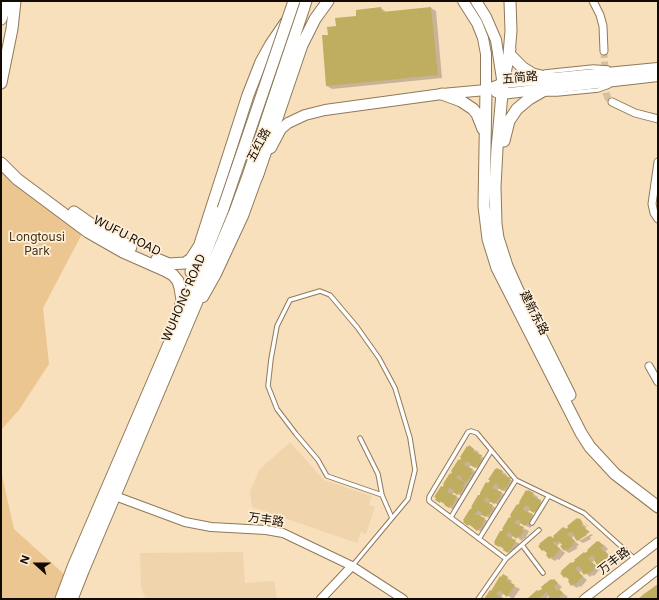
<!DOCTYPE html>
<html>
<head>
<meta charset="utf-8">
<style>
  body { margin:0 }
  #map { position:relative; width:659px; height:600px; overflow:hidden; background:#f9e0bd; font-family:Inter,sans-serif }
  canvas { display:block }
  .frame { position:absolute; inset:0; border:2px solid #130b02; pointer-events:none }
  .north { position:absolute; left:16px; top:544px; width:40px; height:40px; -webkit-text-stroke:3px #feefda; paint-order:stroke; rotate:291deg; font-size:11px; font-weight:700; line-height:16px; text-align:center; color:#130b02 }
  .north::after { content:''; display:block; margin:auto; width:14px; height:18px; background:#130b02; clip-path:polygon(50% 0,100% 100%,50% 72%,0 100%) }
</style>
</head>
<body>
<div id="map">
<canvas width="659" height="600"></canvas>
<div class="frame"></div>
<div class="north">N</div>
</div>
<script>
const ctx = document.querySelector('canvas').getContext('2d');
ctx.lineJoin = 'round';
function fill(path, color) {
  ctx.fillStyle = color;
  ctx.fill(path, 'evenodd');
}
function shape(rows) {
  const path = new Path2D();
  for (const r of rows) {
    path.moveTo(r[0], r[1]);
    for (let i = 2; i < r.length; i += 2) path.lineTo(r[i], r[i + 1]);
  }
  return path;
}
function stroke(path, color, width, dash) {
  ctx.strokeStyle = color;
  ctx.lineWidth = width;
  ctx.lineCap = dash ? 'butt' : 'round';
  ctx.setLineDash(dash || []);
  ctx.stroke(path);
}
function drawText(font, color, halo, rows, align = 'center') {
  ctx.font = font + ' Inter,"Noto Sans SC",sans-serif';
  ctx.lineWidth = 3.5;
  ctx.setLineDash([]);
  ctx.textBaseline = 'middle';
  ctx.strokeStyle = halo;
  ctx.fillStyle = color;
  for (const [text, x, y, turn = 0] of rows) {
    ctx.save();
    ctx.translate(x, y);
    ctx.rotate((+turn || 0) * Math.PI / 180);
    ctx.textAlign = isNaN(turn) ? turn : align;
    if (halo) ctx.strokeText(text, 0, 0);
    ctx.fillText(text, 0, 0);
    ctx.restore();
  }
}
const built = shape([
  [290,442,324,480,372,496,369,505,375,507,366,534,361,532,357,543,252,507,250,492,259,470],
  [243,552,245,583,274,581,277,599,146,599,141,588,140,553]
]);
const green = shape([
  [1,170,83,232,43,308,49,364,19,410,1,430],
  [1,471,14,529,64,574,55,599,1,599]
]);
const shadow = shape([
  [381,8,386,12,431,8,436,11,442,78,332,89,327,86,329,35,337,27,357,17],
  [469,447,479,452,478,455,487,459,485,463,486,463,480,470,471,465,470,466,469,468,478,473,463,497,454,492,452,495,461,499,454,510,436,499],
  [498,469,507,475,506,477,515,482,513,485,514,486,508,493,499,488,497,491,506,495,500,506,491,501,489,504,498,509,491,519,482,514,480,517,490,522,483,533,464,522],
  [529,491,538,497,537,499,546,504,544,507,545,508,539,515,530,509,529,510,528,513,537,517,535,521,536,521,530,528,521,523,519,526,529,531,525,539,524,538,522,541,514,535,511,539,520,544,517,552,515,552,514,555,495,544],
  [580,519,582,521,580,521,586,527,587,526,584,522,588,526,585,528,590,532,579,539,581,540,591,534,593,535,590,537,591,539,583,543,578,540,574,536,572,538,579,545,576,547,578,548,569,553,564,550,563,545,560,543,557,546,565,553,559,560,557,559,555,561,550,558,549,554,543,550,550,538,554,538],
  [599,542,604,545,608,549,605,552,613,559,610,561,611,562,603,567,595,560,592,562,600,569,594,576,592,575,590,577,582,570,579,573,587,580,581,587,579,586,577,588,572,585,571,580,565,577,562,573],
  [503,575,512,581,510,584,520,589,513,599,504,593,500,598,503,599,486,599],
  [554,580,562,587,559,590,568,597,565,599,551,599,549,596,545,599,530,599]
]);
const building = shape([
  [381,7,382,12,431,7,438,75,326,86,322,35,328,35,327,27,336,26,335,18,356,16,356,10],
  [469,445,474,449,473,452,482,455,480,459,482,460,478,466,477,465,475,468,470,465,471,464,467,461,465,463,464,465,473,469,471,472,473,473,466,482,461,479,462,477,458,475,457,477,456,478,465,482,463,486,464,486,461,493,459,492,457,495,453,492,454,490,450,488,448,490,447,492,457,496,452,506,451,505,449,508,444,505,445,504,441,501,440,503,435,500,436,498,434,497,441,486,442,487,444,485,443,484,450,473,451,474,452,472,451,471,458,460,461,459,461,458,460,457,467,446,468,447],
  [497,468,503,471,501,474,511,478,509,481,510,482,506,488,505,487,503,491,498,488,499,486,495,483,494,485,492,488,502,492,500,495,501,496,494,504,489,501,490,500,486,497,484,501,493,505,491,508,493,509,489,515,488,514,486,517,481,515,482,513,478,510,477,512,475,514,485,518,481,528,479,528,477,531,469,524,468,526,463,522,464,521,463,520,470,509,471,509,472,507,471,507,478,495,480,495,480,493,486,482,488,483,490,480,488,480,495,469,496,469],
  [526,490,527,491,528,490,534,493,532,496,541,500,539,503,541,504,534,513,529,510,530,508,526,505,524,507,523,510,533,514,531,517,532,518,525,526,520,523,521,522,517,519,516,521,514,523,524,527,522,530,524,531,520,537,518,536,516,539,509,532,507,534,506,536,516,540,511,550,510,549,508,553,503,550,504,548,500,545,499,547,494,544,495,543,494,542,500,531,502,531,503,529,502,529,509,517,510,518,511,517,510,515,517,504,518,505,520,502,519,502],
  [577,518,578,519,579,518,583,523,581,525,589,532,586,534,587,535,577,541,574,537,575,536,572,532,570,533,570,532,567,534,575,541,572,544,573,545,567,550,566,548,564,551,560,546,562,545,559,541,557,543,555,541,553,543,560,549,553,558,552,556,549,559,546,555,547,553,544,550,542,551,538,546,540,545,539,544,549,536,550,537,551,536,553,538,554,537,553,536,563,527,567,529,568,527,567,526],
  [597,541,598,542,599,541,603,546,601,548,604,552,605,551,609,555,606,558,607,559,597,565,594,560,595,559,592,555,588,559,596,566,593,568,594,569,588,574,587,573,584,575,581,571,582,570,579,566,577,567,575,569,583,576,575,585,574,583,571,586,568,581,569,580,566,576,564,578,560,573,562,572,561,571,571,562,572,563,575,561,574,560,584,552,585,553,588,551,587,550],
  [503,574,508,577,506,580,515,585,507,597,499,590,496,594,505,599,484,599,490,590,491,591,500,576,501,577],
  [551,579,552,580,554,579,558,583,554,587,557,591,559,589,563,593,561,595,561,596,558,599,549,599,548,598,550,596,547,592,539,598,540,599,529,599,528,598,537,590,538,591,542,589,541,587],
  [658,584,658,599,638,599,644,594]
]);
const minorTunnel = shape([
  [604,51,606,93,608,98,612,102]
]);
const service = shape([
  [545,72,593,67,608,68],
  [545,94,557,94,598,90,609,86],
  [360,438,378,474,382,495,392,518],
  [451,517,491,451],
  [532,523,548,497],
  [479,539,516,480],
  [522,545,543,573],
  [506,559,429,501,429,497,468,432,471,431,477,433,516,480,584,513,635,559],
  [353,565,408,499,415,470,410,438,395,388,379,358,357,327,330,295,320,291,290,300,277,326,271,359,268,386,277,409,296,434,318,460,327,476,382,495],
  [478,599,506,559,539,530]
]);
const minor = shape([
  [593,1,600,15,603,26,604,51],
  [612,102,635,113,658,119],
  [658,162,652,204,654,213,658,219],
  [649,366,658,382],
  [621,599,658,570]
]);
const tertiary = shape([
  [115,496,185,522,211,527,266,530,283,533,352,566,403,599],
  [321,599,352,566],
  [584,599,658,542]
]);
const secondary = shape([
  [463,1,477,23,483,38,486,54,486,90],
  [476,1,486,17,496,40,502,79],
  [496,92,501,94,658,76],
  [271,148,281,129,288,123,305,115,325,110,442,94,486,90,503,83,658,68],
  [203,297,216,274,243,216,260,169]
]);
const primary = shape([
  [1,83,12,29,15,1],
  [503,83,497,149,495,187,496,224,498,238,507,266,520,295,570,395],
  [486,90,484,206,488,239,497,268,581,433,590,447,615,474,658,507],
  [442,94,461,101,473,109,477,114,483,129],
  [504,141,509,121,517,109,529,99,548,88],
  [1,163,17,179,88,232,123,252,166,271,173,275,178,281,180,288,182,300,179,312],
  [74,212,91,224,131,247],
  [157,259,169,264,185,263,191,259,198,248]
]);
const trunk = shape([
  [510,1,511,31,509,54,523,68,533,74,554,79],
  [1,19,7,1],
  [503,83,510,49],
  [257,177,302,45,315,19,328,1],
  [191,272,248,95,261,62,271,44,286,22],
  [61,599,73,567,172,337,223,209],
  [72,599,83,571,234,214,248,176,306,1]
]);
const trunkBridge = shape([
  [223,209,294,1]
]);
const streetNames = [
  ["五简路",520,78,-5],
  ["五红路",259,145,-62],
  ["WUFU ROAD",127,236,27],
  ["WUHONG ROAD",184,298,-67],
  ["建新东路",534,313,63],
  ["万丰路",266,520,8],
  ["万丰路",614,561,-38]
];
const parkNames = [
  ["Longtousi",37,237],
  ["Park",37,251]
];
fill(built, '#f0d4ab');
fill(green, '#ebc691');
fill(shadow, '#0003');
fill(building, '#bfad60');
stroke(minorTunnel, '#d6c0a1', 7, [7, 3.5]);
stroke(service, '#8f7959', 5.5);
stroke(minor, '#8f7959', 9);
stroke(tertiary, '#8f7959', 10);
stroke(secondary, '#8f7959', 12);
stroke(primary, '#8f7959', 13);
stroke(trunk, '#8f7959', 13);
stroke(service, '#fff', 3.5);
stroke(minor, '#fff', 7);
stroke(tertiary, '#fff', 8);
stroke(secondary, '#fff', 10);
stroke(primary, '#fff', 11);
stroke(trunk, '#fff', 11);
stroke(trunkBridge, '#8f7959', 13, []);
stroke(trunkBridge, '#fff', 11);
drawText('12px', '#130b02', '#feefda', streetNames);
drawText('12px', '#453214', '#feefda', parkNames);
</script>
</body>
</html>
